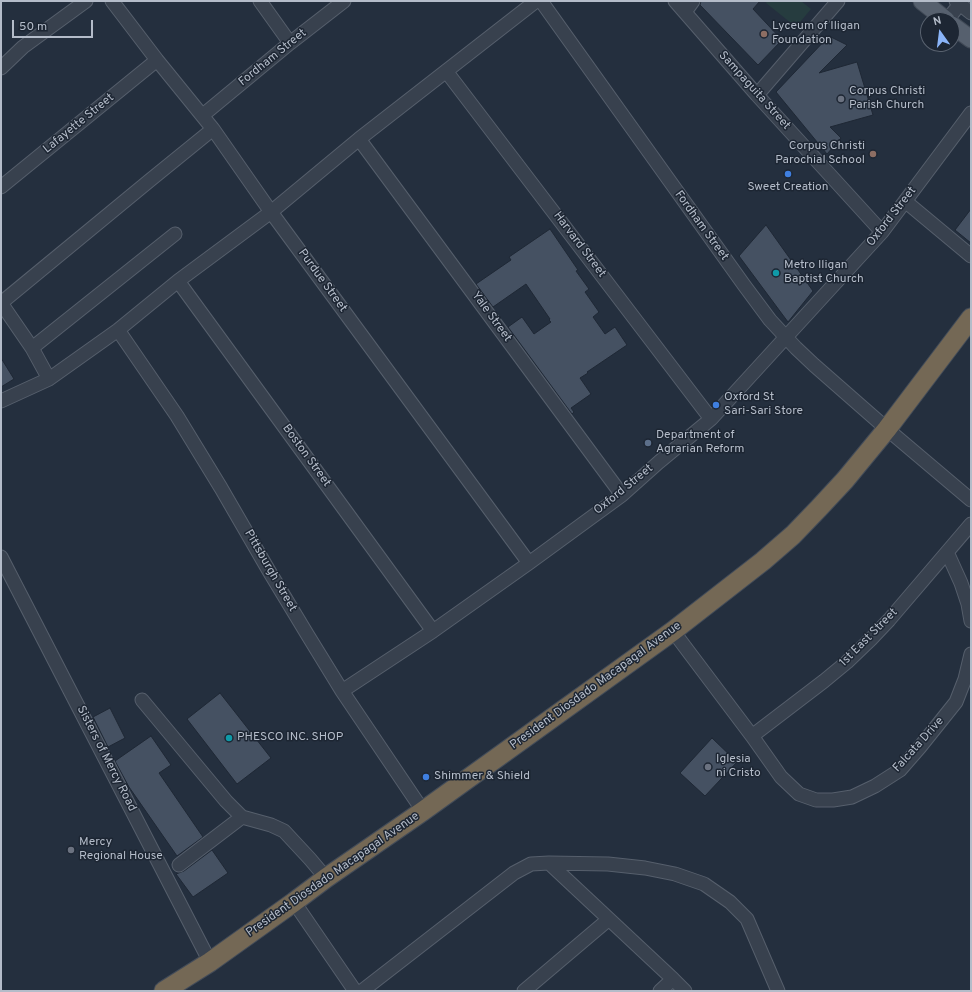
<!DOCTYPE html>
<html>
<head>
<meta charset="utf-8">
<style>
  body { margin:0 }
  #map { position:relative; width:972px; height:992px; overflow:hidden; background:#242f3e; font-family:Overpass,sans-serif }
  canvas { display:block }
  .frame { position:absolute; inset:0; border:2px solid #b4bcc9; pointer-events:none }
  .north { position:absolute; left:920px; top:12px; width:40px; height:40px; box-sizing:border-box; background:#1d2633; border:1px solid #59626f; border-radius:50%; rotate:346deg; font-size:11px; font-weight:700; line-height:16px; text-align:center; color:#b4bcc9 }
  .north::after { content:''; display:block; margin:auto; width:14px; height:18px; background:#8ab4f8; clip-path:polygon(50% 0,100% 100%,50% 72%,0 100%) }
  .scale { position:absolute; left:12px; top:20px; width:81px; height:18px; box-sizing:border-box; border:2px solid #b4bcc9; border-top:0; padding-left:5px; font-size:12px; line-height:14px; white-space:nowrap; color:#b4bcc9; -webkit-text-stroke:3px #1d2633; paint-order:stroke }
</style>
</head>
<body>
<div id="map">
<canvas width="972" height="992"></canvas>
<div class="frame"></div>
<div class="north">N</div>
<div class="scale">50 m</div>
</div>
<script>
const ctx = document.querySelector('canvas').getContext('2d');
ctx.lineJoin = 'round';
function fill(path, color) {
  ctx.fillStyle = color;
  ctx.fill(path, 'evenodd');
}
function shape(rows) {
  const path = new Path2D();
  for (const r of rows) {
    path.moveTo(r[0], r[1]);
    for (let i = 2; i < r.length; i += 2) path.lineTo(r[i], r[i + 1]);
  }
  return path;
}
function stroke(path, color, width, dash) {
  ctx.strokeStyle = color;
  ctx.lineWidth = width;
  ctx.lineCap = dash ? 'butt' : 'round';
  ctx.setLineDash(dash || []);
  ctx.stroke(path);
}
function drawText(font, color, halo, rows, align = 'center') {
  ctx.font = font + ' Overpass,sans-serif';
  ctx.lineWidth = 3;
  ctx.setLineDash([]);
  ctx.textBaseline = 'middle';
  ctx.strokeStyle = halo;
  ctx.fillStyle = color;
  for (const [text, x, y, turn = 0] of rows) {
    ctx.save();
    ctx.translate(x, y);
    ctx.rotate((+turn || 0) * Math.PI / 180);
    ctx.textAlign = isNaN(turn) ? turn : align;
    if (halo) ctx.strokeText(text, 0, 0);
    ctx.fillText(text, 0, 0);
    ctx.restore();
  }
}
const green = shape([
  [767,1,801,1,811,9,796,27,766,3]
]);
const building = shape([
  [701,1,760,1,753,9,782,40,758,65,700,5,701,1],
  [829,36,847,45,819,73,857,62,873,115,830,127,841,138,827,154,776,92,829,36],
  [971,209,971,243,955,230,971,209],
  [766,225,813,291,788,322,739,256,766,225],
  [550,229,578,270,576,271,589,289,585,292,599,312,593,317,605,334,615,327,627,345,587,372,588,373,580,378,591,394,571,408,574,412,572,414,508,327,522,317,534,334,551,322,549,320,550,319,526,284,493,307,476,284,511,260,509,257,550,229],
  [1,358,14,379,1,387,1,358],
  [220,693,271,758,237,784,187,719,220,693],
  [110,708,125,738,108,747,93,717,110,708],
  [151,736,171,765,159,773,203,837,177,856,129,787,115,761,151,736],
  [712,738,737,762,705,796,680,773,712,738],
  [212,850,228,873,193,897,176,874,184,871,212,850]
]);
const minor = shape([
  [112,1,157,60,213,129,271,212,529,563],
  [260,1,290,43],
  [541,1,744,285,770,320,796,348,814,365,887,429,971,500],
  [675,1,757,95,882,232],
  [956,1,971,13],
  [685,12,693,1],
  [947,20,960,4],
  [1,68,23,47,86,1],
  [446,71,711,419],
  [757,95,838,1],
  [203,115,290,43,344,1],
  [359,139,622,495],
  [1,187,157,60],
  [905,201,971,256],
  [178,281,433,631],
  [1,303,149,181,213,129],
  [1,303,32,348,49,379],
  [118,330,177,416,221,488,269,571,307,634,342,691,423,811],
  [32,348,175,234],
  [1,401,49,379,118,330,178,281,271,212,359,139,536,1],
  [947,552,961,583,968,604,971,621],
  [1,557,210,962],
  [673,631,752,736,781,777,799,794,816,800,833,800,852,797,875,786,900,770,920,747,956,702,965,679,971,654],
  [342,691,433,631,529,563,622,495,659,462,711,419,882,232,971,113],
  [142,700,226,801,242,817,271,825,284,831,310,859,326,878],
  [752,736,824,681,847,662,871,639,889,620,971,524],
  [549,863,673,979,685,991],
  [179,865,242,817],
  [294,902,355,991],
  [362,991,514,873,531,864,549,863,608,864,645,868,675,874,704,884,730,902,747,919,778,991],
  [524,991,609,919],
  [660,991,673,979]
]);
const major = shape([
  [922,1,946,20],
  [952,25,971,39]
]);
const highway = shape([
  [164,991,210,962,294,902,326,878,423,811,673,631,763,561,793,535,819,508,845,480,887,429,971,318]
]);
const markers = [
  [764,34,4,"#8d6e63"],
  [841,99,4,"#6b7280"],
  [873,154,4,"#8d6e63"],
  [788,174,4,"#3f7fe0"],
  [776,273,4,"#0f9aa8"],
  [716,405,4,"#3f7fe0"],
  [648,443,4,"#5c6f8a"],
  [229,738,4,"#0f9aa8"],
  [708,767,4,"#6b7280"],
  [426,777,4,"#3f7fe0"],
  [71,850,4,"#6b7280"]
];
const poiNames = [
  ["Lyceum of Iligan",772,27],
  ["Foundation",772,41],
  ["Corpus Christi",849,92],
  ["Parish Church",849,106],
  ["Corpus Christi",865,147,"right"],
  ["Parochial School",865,161,"right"],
  ["Sweet Creation",788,188,"center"],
  ["Metro Iligan",784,266],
  ["Baptist Church",784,280],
  ["Oxford St",724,398],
  ["Sari-Sari Store",724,412],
  ["Department of",656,436],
  ["Agrarian Reform",656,450],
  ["PHESCO INC. SHOP",237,738],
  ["Iglesia",716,760],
  ["ni Cristo",716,774],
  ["Shimmer & Shield",434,777],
  ["Mercy",79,843],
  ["Regional House",79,857]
];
const streetNames = [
  ["Fordham Street",273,58,-39],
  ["Sampaguita Street",754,91,48],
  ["Lafayette Street",79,124,-39],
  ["Oxford Street",892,217,-52],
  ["Fordham Street",701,226,54],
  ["Harvard Street",579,245,53],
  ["Purdue Street",322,281,54],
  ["Yale Street",491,317,54],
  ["Boston Street",306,456,54],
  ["Oxford Street",624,490,-39],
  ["Pittsburgh Street",270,571,60],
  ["1st East Street",869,638,-45],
  ["President Diosdado Macapagal Avenue",596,686,-36],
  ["Falcata Drive",919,745,-48],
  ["Sisters of Mercy Road",106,759,63],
  ["President Diosdado Macapagal Avenue",333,875,-35]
];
fill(green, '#263c3f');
fill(building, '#455162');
stroke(building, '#1f2835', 1);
stroke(minor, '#565f6c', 15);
stroke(major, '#414a57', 19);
stroke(highway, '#434c59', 21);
stroke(minor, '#38414e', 13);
stroke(major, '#56606e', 17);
stroke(highway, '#746855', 19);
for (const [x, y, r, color] of markers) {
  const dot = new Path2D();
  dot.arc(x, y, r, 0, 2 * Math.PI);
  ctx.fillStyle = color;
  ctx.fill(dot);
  stroke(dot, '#1d2633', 1.5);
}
drawText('12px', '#b4bcc9', '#1d2633', poiNames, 'left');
drawText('12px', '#b4bcc9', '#1d2633', streetNames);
</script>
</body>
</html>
